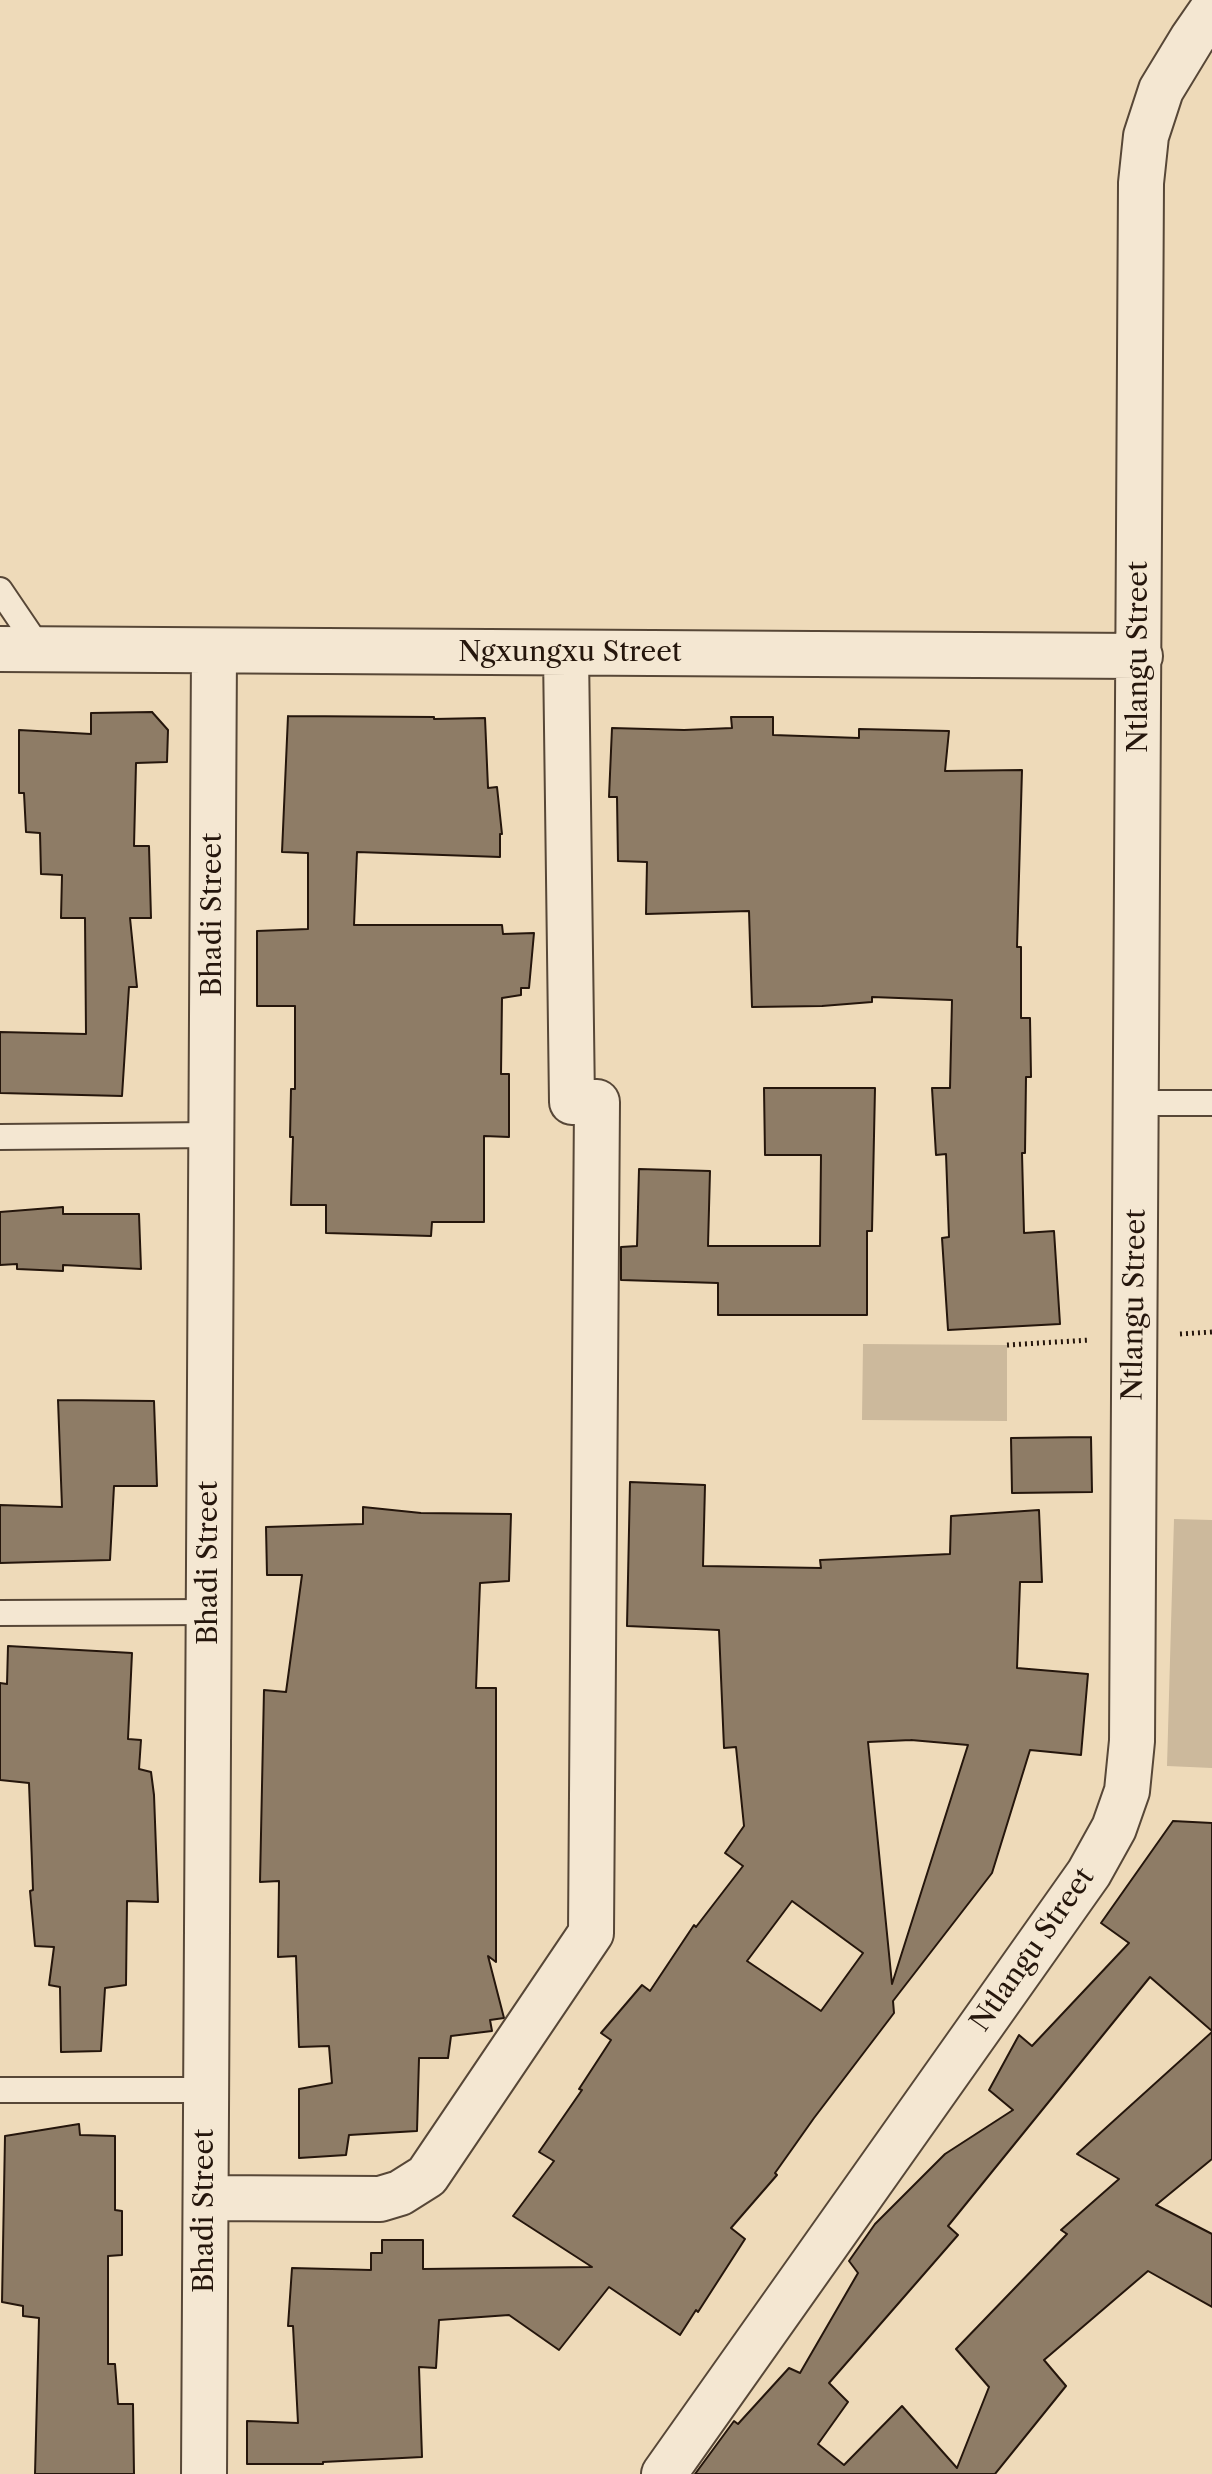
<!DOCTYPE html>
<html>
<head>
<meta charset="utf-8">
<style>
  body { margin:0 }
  canvas { display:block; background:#eedab9 }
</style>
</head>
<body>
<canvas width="1212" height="2474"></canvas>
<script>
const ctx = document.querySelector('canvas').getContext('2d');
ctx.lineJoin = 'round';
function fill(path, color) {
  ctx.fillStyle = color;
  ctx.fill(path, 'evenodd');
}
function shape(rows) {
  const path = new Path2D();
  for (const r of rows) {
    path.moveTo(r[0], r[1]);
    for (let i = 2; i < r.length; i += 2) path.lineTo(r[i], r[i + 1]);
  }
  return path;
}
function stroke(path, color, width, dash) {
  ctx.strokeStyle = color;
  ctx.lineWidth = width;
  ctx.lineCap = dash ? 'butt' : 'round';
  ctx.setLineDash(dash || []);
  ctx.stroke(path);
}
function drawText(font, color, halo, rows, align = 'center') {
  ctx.font = font + ' "Libre Caslon Text",serif';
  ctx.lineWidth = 6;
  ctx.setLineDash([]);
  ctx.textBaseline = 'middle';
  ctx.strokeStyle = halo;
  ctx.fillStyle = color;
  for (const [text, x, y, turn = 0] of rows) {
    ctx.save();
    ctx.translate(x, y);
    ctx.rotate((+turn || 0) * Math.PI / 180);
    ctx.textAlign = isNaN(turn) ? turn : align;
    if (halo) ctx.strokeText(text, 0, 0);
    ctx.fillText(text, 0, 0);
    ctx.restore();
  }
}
const green = shape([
  [863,1344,1007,1345,1007,1421,862,1420],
  [1174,1519,1212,1520,1212,1768,1167,1766]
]);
const building = shape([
  [152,712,168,730,167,762,136,763,134,846,149,846,151,918,130,918,137,987,129,987,122,1096,0,1093,0,1032,86,1034,85,918,61,918,62,875,41,874,40,833,26,832,24,793,19,793,19,730,91,734,91,713,152,712],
  [288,716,434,717,434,719,485,718,488,788,497,787,502,834,500,834,500,857,357,852,354,925,502,925,503,934,534,933,529,988,521,988,521,995,502,998,501,1074,509,1074,509,1137,484,1136,484,1222,432,1222,431,1236,326,1233,326,1205,291,1205,293,1137,290,1137,291,1089,295,1089,295,1006,257,1006,257,931,308,929,308,853,282,852,288,716],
  [731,717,773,717,773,735,859,738,859,729,949,731,945,771,1022,770,1017,947,1021,947,1021,1018,1030,1018,1031,1077,1026,1077,1025,1153,1022,1153,1024,1233,1054,1231,1060,1324,948,1330,942,1238,949,1237,946,1154,936,1155,932,1088,950,1088,952,1000,872,997,872,1002,822,1006,752,1007,749,911,646,914,647,862,618,861,617,797,609,797,612,728,684,730,732,728,731,717],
  [764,1088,875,1088,872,1231,867,1231,867,1315,718,1315,718,1283,621,1280,621,1247,637,1246,639,1169,710,1171,708,1246,820,1246,821,1155,765,1155,764,1088],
  [63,1207,63,1214,139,1214,141,1269,63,1265,63,1271,17,1269,17,1264,0,1265,0,1212,63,1207],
  [58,1400,154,1401,157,1486,114,1486,110,1560,0,1563,0,1505,62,1507,58,1400],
  [1091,1437,1092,1492,1012,1493,1011,1438,1091,1437],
  [630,1482,705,1485,703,1566,821,1568,820,1560,950,1554,951,1516,1039,1510,1042,1582,1020,1582,1017,1668,1088,1674,1081,1755,1030,1750,992,1873,893,2001,894,2013,814,2118,775,2173,777,2175,731,2228,745,2239,698,2312,696,2310,680,2335,609,2287,559,2350,509,2315,439,2320,436,2368,419,2367,422,2457,323,2462,323,2464,247,2464,247,2421,298,2423,293,2326,288,2326,292,2268,371,2270,371,2253,382,2253,382,2240,423,2240,423,2269,592,2267,513,2216,554,2161,539,2152,582,2090,579,2089,611,2040,601,2033,642,1985,650,1991,694,1925,696,1927,743,1866,725,1853,744,1826,736,1747,724,1748,719,1630,627,1626,630,1482],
  [911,1740,968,1745,892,1984,868,1742,911,1740],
  [792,1901,863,1953,821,2011,747,1961,792,1901],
  [363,1507,421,1513,511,1514,509,1581,480,1583,476,1688,496,1688,496,1962,488,1956,504,2018,490,2020,492,2031,451,2036,448,2058,419,2058,417,2131,349,2135,346,2155,299,2158,299,2089,332,2083,329,2046,299,2047,296,1956,278,1957,279,1881,260,1882,264,1690,286,1692,302,1575,267,1575,266,1527,363,1524,363,1507],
  [8,1646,132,1653,128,1739,141,1740,139,1769,151,1772,154,1795,158,1902,127,1901,126,1985,105,1988,101,2051,61,2052,60,1987,49,1985,54,1947,35,1946,30,1891,33,1890,29,1783,0,1780,0,1683,7,1684,8,1646],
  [1173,1821,1212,1823,1212,2031,1150,1977,948,2226,958,2235,829,2383,848,2402,818,2444,844,2465,902,2406,957,2468,989,2387,956,2349,1067,2234,1061,2230,1119,2179,1077,2154,1212,2032,1212,2159,1156,2205,1212,2234,1212,2307,1148,2271,1044,2360,1066,2386,995,2474,695,2474,734,2421,738,2424,789,2368,800,2373,858,2273,849,2261,875,2224,945,2154,1013,2110,989,2090,1019,2035,1032,2046,1129,1943,1101,1923,1173,1821],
  [79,2124,80,2135,115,2136,115,2210,122,2211,122,2255,108,2256,108,2364,115,2364,118,2404,133,2404,134,2474,35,2474,39,2318,23,2316,23,2306,2,2302,5,2136,79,2124]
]);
const path = shape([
  [1180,1334,1212,1332],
  [1007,1345,1090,1340]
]);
const service = shape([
  [0,590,40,649],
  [1136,1103,1212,1103],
  [0,1137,212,1135],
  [0,1613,209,1612],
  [0,2090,206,2090]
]);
const minor = shape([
  [0,649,1140,656],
  [206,2198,380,2199,400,2193,427,2176,591,1933,597,1102,572,1102,566,653],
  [204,2474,214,651],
  [664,2474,1089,1873,1114,1828,1127,1791,1132,1741,1141,183,1146,136,1161,90,1192,39,1212,10]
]);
const streetNames = [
  ["Ngxungxu Street",570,653],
  ["Ntlangu Street",1139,657,-90],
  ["Bhadi Street",213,915,-90],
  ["Ntlangu Street",1135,1305,-89],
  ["Bhadi Street",209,1563,-90],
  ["Ntlangu Street",1033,1950,-55],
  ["Bhadi Street",205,2211,-90]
];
fill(green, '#ccb99c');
fill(building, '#8e7c66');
stroke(building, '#25160c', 2);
stroke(service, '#574737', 28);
stroke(minor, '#574737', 48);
stroke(path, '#25160c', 5, [2, 4]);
stroke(service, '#f4e7d2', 24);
stroke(minor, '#f4e7d2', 44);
drawText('28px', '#25160c', '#f4e7d2', streetNames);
</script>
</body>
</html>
